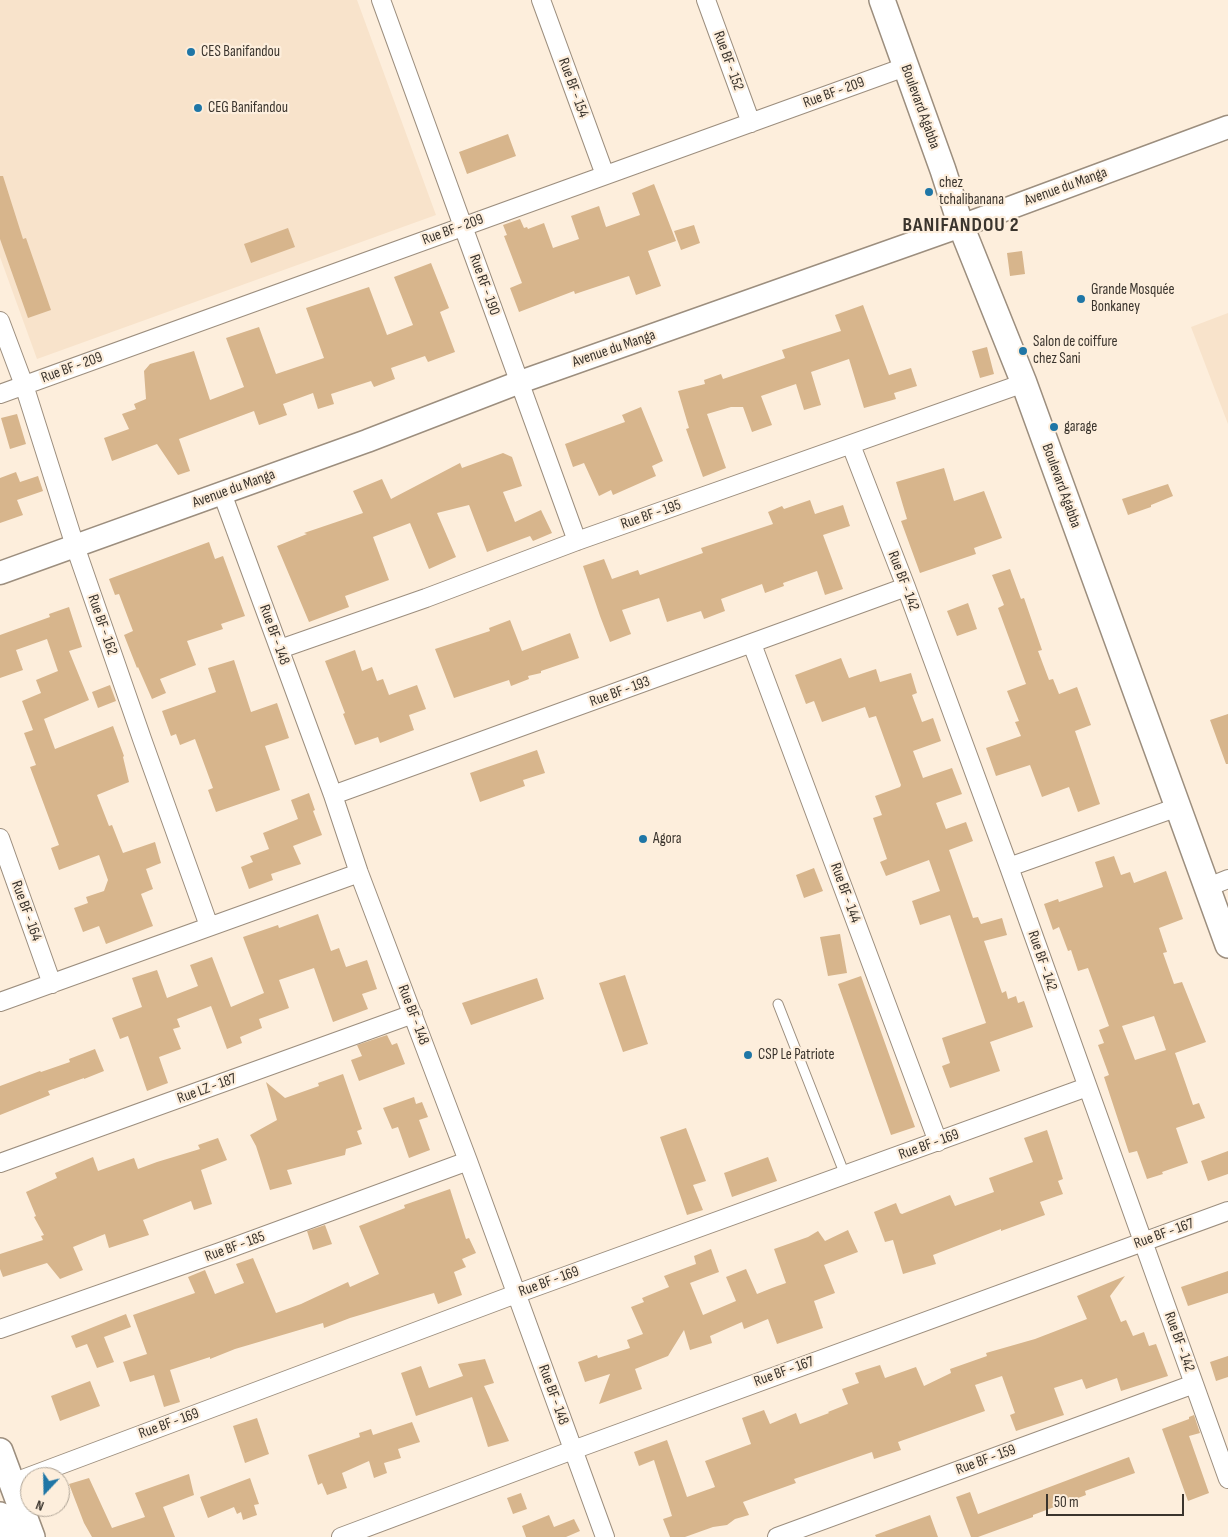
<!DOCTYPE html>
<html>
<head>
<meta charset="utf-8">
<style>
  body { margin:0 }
  #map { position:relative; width:1228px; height:1537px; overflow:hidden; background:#fdeedc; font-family:"Sofia Sans Condensed",sans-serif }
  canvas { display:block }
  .north { position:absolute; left:20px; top:1467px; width:50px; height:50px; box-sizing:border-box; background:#fdeedc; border:1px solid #afa496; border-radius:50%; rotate:201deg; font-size:14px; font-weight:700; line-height:20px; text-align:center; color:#3a342d }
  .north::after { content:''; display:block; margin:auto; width:18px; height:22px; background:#1f76a6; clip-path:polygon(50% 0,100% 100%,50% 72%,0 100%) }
  .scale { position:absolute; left:1046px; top:1494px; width:138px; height:22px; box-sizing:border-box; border:2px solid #3a342d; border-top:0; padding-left:6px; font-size:15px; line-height:18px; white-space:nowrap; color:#3a342d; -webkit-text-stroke:4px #fdeedc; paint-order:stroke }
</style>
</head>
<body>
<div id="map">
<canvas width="1228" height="1537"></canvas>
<div class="north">N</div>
<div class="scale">50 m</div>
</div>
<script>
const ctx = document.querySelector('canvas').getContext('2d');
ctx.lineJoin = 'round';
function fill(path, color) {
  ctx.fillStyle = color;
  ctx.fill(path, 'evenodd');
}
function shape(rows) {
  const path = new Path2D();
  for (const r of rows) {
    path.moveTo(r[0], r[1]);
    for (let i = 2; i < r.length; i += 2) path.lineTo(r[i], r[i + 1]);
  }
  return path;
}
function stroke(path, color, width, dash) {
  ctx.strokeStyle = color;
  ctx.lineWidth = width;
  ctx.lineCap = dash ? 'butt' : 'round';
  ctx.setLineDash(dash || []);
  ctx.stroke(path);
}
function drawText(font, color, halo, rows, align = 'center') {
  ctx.font = font + ' "Sofia Sans Condensed",sans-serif';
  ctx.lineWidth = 4.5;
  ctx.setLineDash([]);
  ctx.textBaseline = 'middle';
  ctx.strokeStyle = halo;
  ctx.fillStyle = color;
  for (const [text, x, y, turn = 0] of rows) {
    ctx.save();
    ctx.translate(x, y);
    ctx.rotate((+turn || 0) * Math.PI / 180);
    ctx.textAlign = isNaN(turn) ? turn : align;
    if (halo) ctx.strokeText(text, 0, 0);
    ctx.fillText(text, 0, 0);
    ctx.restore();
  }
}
const built = shape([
  [0,0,357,0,436,215,37,359,0,257],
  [1228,313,1228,424,1191,327]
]);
const building = shape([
  [508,134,516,156,467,174,459,152],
  [0,176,3,176,23,239,26,238,51,310,28,318,0,239],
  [654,184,676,241,648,251,661,286,636,295,629,276,575,294,574,291,519,312,510,288,522,283,504,236,507,235,503,225,520,219,524,228,527,227,528,229,544,223,553,248,579,239,571,216,599,206,606,227,640,215,632,193],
  [694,225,700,243,681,250,674,231],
  [288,228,295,247,251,263,244,244],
  [1022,251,1025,274,1010,276,1007,253],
  [431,263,449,308,440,312,455,352,428,362,425,356,391,368,395,379,374,387,371,381,331,394,334,404,318,409,313,393,283,404,287,415,259,425,254,411,179,439,190,471,178,475,157,444,112,461,104,438,129,429,122,414,136,409,134,404,146,399,144,371,150,364,194,351,210,400,244,387,226,338,259,327,276,374,324,358,306,308,369,287,387,335,413,325,394,277],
  [863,305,889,375,911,368,917,386,894,393,896,399,864,408,849,359,811,372,821,405,804,410,796,384,761,396,772,425,752,432,743,407,731,407,707,414,726,468,703,477,686,429,689,428,678,391,705,384,704,380,721,374,723,379,785,358,782,350,841,331,835,315],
  [987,347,994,374,980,378,972,351],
  [641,407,663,461,652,466,656,476,613,495,611,490,599,496,584,463,573,467,565,444,625,422,622,415],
  [17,414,26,444,10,449,1,418],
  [503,453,512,457,522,486,503,492,515,522,541,510,552,533,533,541,530,536,487,552,469,505,437,513,456,557,429,569,410,523,373,537,389,580,345,596,349,607,309,622,277,546,307,534,304,533,363,513,353,491,382,479,391,499,460,463,462,468],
  [944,468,954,501,984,491,1002,538,974,548,976,554,920,573,901,521,907,519,896,482],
  [16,472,20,482,38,476,43,491,17,500,23,515,0,523,0,478],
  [1168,484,1173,496,1151,505,1151,507,1128,515,1122,499],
  [810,500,815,514,843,505,850,526,823,535,843,589,825,595,817,571,783,583,784,586,765,593,762,584,721,599,725,611,704,619,701,611,667,622,659,598,622,610,631,634,610,642,600,616,583,566,604,559,612,579,638,570,640,575,703,553,701,548,773,524,768,512,782,506,784,509],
  [209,542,215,559,223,556,245,616,221,624,223,629,187,641,196,665,160,679,166,693,152,699,138,667,137,668,124,635,133,631,119,594,115,595,109,579],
  [1010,569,1021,599,1024,598,1042,650,1038,651,1049,680,1053,679,1059,694,1077,687,1091,725,1075,731,1100,804,1078,812,1069,787,1042,797,1030,765,996,776,986,748,1021,736,1015,722,1019,721,1007,691,1026,684,998,608,1004,605,992,575],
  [968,603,977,629,957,636,947,611],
  [69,607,82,647,69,651,89,700,44,719,55,749,113,726,124,756,123,757,129,782,97,795,109,826,112,825,123,853,155,842,161,863,146,869,153,889,141,894,153,926,106,944,99,926,83,932,74,908,88,903,86,897,104,891,108,880,99,855,59,870,51,848,59,845,30,767,36,765,24,733,33,730,22,701,41,693,36,680,58,671,47,639,16,650,23,670,0,678,0,635,50,617,49,614],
  [510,620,522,651,570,633,579,658,541,671,541,673,528,676,529,679,511,686,509,680,454,698,435,649,490,631,489,628],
  [355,650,362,671,372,667,377,681,383,679,389,695,417,685,426,709,409,715,414,730,380,743,378,737,355,745,343,714,345,713,325,661],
  [841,658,849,678,876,669,880,682,911,673,917,693,912,695,922,722,933,718,941,741,913,751,923,778,952,768,962,794,936,803,946,829,966,822,973,841,949,850,973,918,978,917,981,924,1002,918,1007,935,984,941,1002,993,1006,991,1008,999,1016,996,1018,1003,1024,1001,1033,1027,990,1042,1000,1071,950,1088,942,1066,950,1063,942,1038,986,1023,950,915,920,925,912,901,940,891,929,860,886,876,880,862,887,859,873,818,882,815,875,796,900,787,901,785,876,716,869,718,865,707,822,722,814,701,806,704,795,675],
  [234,660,251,712,277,703,289,738,265,746,280,790,216,812,208,790,213,788,195,739,180,745,176,734,171,736,162,711,216,692,208,668],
  [110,685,116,701,98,708,92,692],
  [1228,714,1228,764,1226,764,1210,720],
  [537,750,545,773,523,780,525,786,480,802,470,773],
  [309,793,315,810,313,811,322,835,293,846,301,864,271,874,273,880,249,889,241,867,253,862,250,856,269,849,263,833,298,819,291,800],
  [1114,856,1121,875,1130,872,1134,883,1166,871,1183,919,1159,928,1167,952,1163,953,1174,984,1182,982,1206,1042,1175,1053,1193,1105,1199,1103,1205,1118,1176,1128,1188,1163,1162,1172,1163,1174,1147,1179,1137,1151,1129,1153,1104,1077,1109,1075,1098,1045,1104,1043,1099,1030,1109,1026,1088,968,1078,971,1071,950,1068,951,1059,927,1053,930,1044,904,1058,899,1059,902,1103,887,1095,862],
  [1154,1016,1166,1050,1135,1060,1122,1026],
  [814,868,823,891,804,898,796,875],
  [318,914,331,951,339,948,346,967,367,960,377,989,362,994,368,1009,333,1022,314,968,279,980,289,1008,259,1019,262,1028,240,1037,242,1043,227,1049,211,1006,177,1019,180,1027,173,1029,181,1049,159,1057,168,1083,147,1091,128,1036,120,1039,112,1018,142,1007,132,978,157,970,167,998,198,986,190,965,212,957,231,1007,264,993,243,937,278,925,279,928],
  [840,934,847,973,828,976,820,937],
  [625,975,648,1044,623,1052,599,983],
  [861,976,915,1127,891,1135,838,984],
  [537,978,544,999,471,1025,462,1003],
  [387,1035,392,1045,397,1043,405,1064,359,1081,351,1060,362,1056,357,1045],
  [95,1049,104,1071,84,1079,84,1078,48,1091,50,1095,0,1115,0,1086,40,1071,41,1072,70,1062,69,1059],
  [343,1074,362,1129,357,1131,362,1144,346,1149,345,1155,287,1170,292,1184,270,1190,256,1146,250,1135,277,1120,266,1082,285,1098,319,1086,318,1083],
  [414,1097,416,1104,422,1102,428,1117,419,1120,430,1150,409,1158,398,1127,392,1129,383,1108],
  [686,1128,706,1181,693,1185,703,1210,687,1215,660,1137],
  [1047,1130,1063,1179,1058,1181,1063,1194,1040,1202,1045,1215,1001,1231,1001,1229,933,1255,936,1264,903,1274,893,1240,885,1242,874,1212,896,1203,900,1213,902,1214,950,1195,955,1206,994,1192,989,1178,1033,1162,1024,1138],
  [218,1138,227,1160,201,1170,212,1204,194,1210,191,1201,143,1220,149,1235,109,1248,105,1234,73,1247,83,1270,60,1279,47,1263,3,1277,0,1269,0,1254,43,1240,41,1236,44,1235,34,1217,36,1216,26,1192,57,1178,55,1173,93,1157,98,1171,134,1158,138,1169,157,1162,200,1149,198,1145],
  [1228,1151,1228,1174,1208,1181,1201,1161],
  [768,1157,777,1181,732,1197,724,1173],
  [450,1189,466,1239,469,1238,476,1253,462,1259,466,1267,454,1272,462,1295,438,1304,434,1293,350,1318,324,1328,323,1323,235,1349,210,1359,210,1357,170,1370,180,1402,164,1407,154,1375,130,1382,123,1362,147,1354,133,1315,195,1293,188,1277,205,1270,215,1294,244,1283,236,1264,253,1258,276,1313,301,1304,348,1282,350,1287,379,1274,359,1226,405,1208,404,1205],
  [325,1225,332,1244,313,1250,307,1231],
  [848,1230,858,1252,824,1265,835,1293,814,1301,823,1328,777,1344,768,1319,744,1329,742,1322,710,1336,712,1343,690,1350,684,1330,668,1356,635,1369,642,1389,599,1404,610,1374,585,1382,578,1362,597,1355,598,1358,630,1348,627,1340,643,1334,631,1307,644,1302,642,1298,669,1287,664,1276,696,1264,694,1256,711,1249,719,1272,690,1283,703,1315,736,1301,726,1277,746,1269,757,1294,772,1288,786,1283,774,1249,808,1237,818,1231,825,1241],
  [1228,1271,1228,1293,1188,1306,1181,1287],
  [1125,1276,1110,1296,1121,1322,1126,1320,1133,1336,1144,1332,1149,1346,1156,1344,1168,1376,1121,1391,1117,1378,1086,1389,1082,1379,1054,1388,1064,1415,1016,1431,1010,1415,1015,1413,1002,1376,975,1385,985,1411,898,1442,901,1450,874,1459,872,1452,794,1479,796,1483,743,1502,749,1515,735,1519,727,1525,713,1527,685,1537,670,1537,663,1519,672,1516,654,1460,639,1466,634,1452,667,1440,687,1497,715,1487,705,1461,751,1444,742,1418,764,1410,770,1424,796,1413,800,1424,829,1413,828,1412,848,1404,842,1389,859,1383,855,1373,880,1365,885,1378,916,1367,924,1386,951,1373,950,1369,987,1356,986,1353,1035,1339,1087,1319,1077,1296],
  [126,1314,131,1327,104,1337,114,1362,97,1368,87,1344,76,1348,71,1336],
  [1228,1356,1228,1377,1216,1381,1210,1362],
  [485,1359,494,1383,484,1386,509,1441,488,1447,472,1397,416,1416,401,1373,421,1366,429,1388,463,1376,458,1364],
  [90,1381,100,1406,60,1421,51,1396],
  [1194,1415,1200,1433,1189,1436,1209,1493,1188,1501,1162,1429,1189,1419,1189,1417],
  [257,1418,269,1454,245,1463,233,1426],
  [412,1422,420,1442,398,1449,401,1458,384,1463,387,1473,374,1478,369,1461,342,1473,347,1488,327,1495,322,1483,318,1485,308,1455,360,1437,359,1433,371,1429,373,1435],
  [1129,1457,1135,1473,1085,1491,1086,1495,1033,1515,1033,1517,978,1537,971,1537,956,1497,970,1492,978,1514],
  [189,1474,194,1495,163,1507,175,1537,92,1537,84,1523,69,1484,89,1478,112,1528,145,1517,135,1493],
  [250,1478,259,1504,254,1505,257,1515,243,1520,241,1512,237,1514,234,1507,208,1518,200,1497],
  [521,1493,527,1509,513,1514,507,1498],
  [549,1515,554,1527,574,1519,580,1531,566,1537,526,1537,522,1526],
  [930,1515,938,1537,876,1537,875,1535]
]);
const service = shape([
  [778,1004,845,1175]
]);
const minor = shape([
  [381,0,577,541],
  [541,0,605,175],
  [706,0,751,123],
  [0,321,24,385,75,546,142,739,209,926],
  [0,394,905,67],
  [851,445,906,587,1009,867,1228,1479],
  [222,493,333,795,359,873,468,1161,605,1537],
  [752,644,938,1142],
  [280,649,426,598,577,541,1024,383],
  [333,795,906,587],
  [0,838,52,984],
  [1009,867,1178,807],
  [1208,887,1228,879],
  [0,1002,359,873],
  [0,1163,413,1014],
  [0,1329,220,1252,468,1161],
  [12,1483,516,1294,1087,1087],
  [341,1537,573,1450,1228,1211],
  [777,1537,1194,1384]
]);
const tertiary = shape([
  [0,573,367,441,520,382,961,226,1228,127]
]);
const secondary = shape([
  [882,0,943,170,961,226,1024,383,1228,945],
  [0,1451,32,1537],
  [0,1515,8,1537]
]);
const markers = [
  [191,52,5,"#1f76a6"],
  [198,108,5,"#1f76a6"],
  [929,192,5,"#1f76a6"],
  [1081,299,5,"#1f76a6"],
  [1023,351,5,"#1f76a6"],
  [1054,427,5,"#1f76a6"],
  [643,839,5,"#1f76a6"],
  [748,1055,5,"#1f76a6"]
];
const poiNames = [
  ["CES Banifandou",201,52],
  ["CEG Banifandou",208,108],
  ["chez",939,183],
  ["tchalibanana",939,200],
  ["Grande Mosquée",1091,290],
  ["Bonkaney",1091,307],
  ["Salon de coiffure",1033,342],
  ["chez Sani",1033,359],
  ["garage",1064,427],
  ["Agora",653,839],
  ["CSP Le Patriote",758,1055]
];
const streetNames = [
  ["Rue BF - 152",728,61,70],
  ["Rue BF - 154",573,88,70],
  ["Rue BF - 209",834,93,-20],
  ["Boulevard Agabba",920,107,70],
  ["Avenue du Manga",1066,187,-20],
  ["Rue BF - 209",453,230,-20],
  ["Rue RF - 190",484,285,70],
  ["Avenue du Manga",614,349,-19],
  ["Rue BF - 209",72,368,-20],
  ["Boulevard Agabba",1061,486,70],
  ["Avenue du Manga",234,489,-20],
  ["Rue BF - 195",651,515,-19],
  ["Rue BF - 142",903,581,69],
  ["Rue BF - 162",102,625,71],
  ["Rue BF - 148",274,635,70],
  ["Rue BF - 193",620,692,-20],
  ["Rue BF - 144",845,893,70],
  ["Rue BF - 164",26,911,70],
  ["Rue BF - 142",1042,961,71],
  ["Rue BF - 148",413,1015,69],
  ["Rue LZ - 187",207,1089,-20],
  ["Rue BF - 169",929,1145,-20],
  ["Rue BF - 167",1164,1234,-20],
  ["Rue BF - 185",235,1247,-20],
  ["Rue BF - 169",549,1282,-20],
  ["Rue BF - 142",1179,1342,70],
  ["Rue BF - 167",784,1372,-20],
  ["Rue BF - 148",553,1395,70],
  ["Rue BF - 169",169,1424,-20],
  ["Rue BF - 159",986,1460,-20]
];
const districtNames = [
  ["BANIFANDOU 2",961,226]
];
fill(built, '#f8e3cb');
fill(building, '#d7b58c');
stroke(service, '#9c8e7e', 11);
stroke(minor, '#9c8e7e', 20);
stroke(tertiary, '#9c8e7e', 25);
stroke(secondary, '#9c8e7e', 28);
stroke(service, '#fff', 9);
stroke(minor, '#fff', 18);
stroke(tertiary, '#fff', 22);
stroke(secondary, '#fff', 25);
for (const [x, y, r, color] of markers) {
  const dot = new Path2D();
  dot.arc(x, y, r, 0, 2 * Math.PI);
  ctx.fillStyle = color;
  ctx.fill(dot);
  stroke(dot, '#fdeedc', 2);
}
drawText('15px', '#3a342d', '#fdeedc', poiNames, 'left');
drawText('15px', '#3a342d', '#fdeedc', streetNames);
ctx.letterSpacing = '1px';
drawText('bold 20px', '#3a342d', '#fdeedc', districtNames);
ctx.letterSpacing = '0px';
</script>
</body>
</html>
